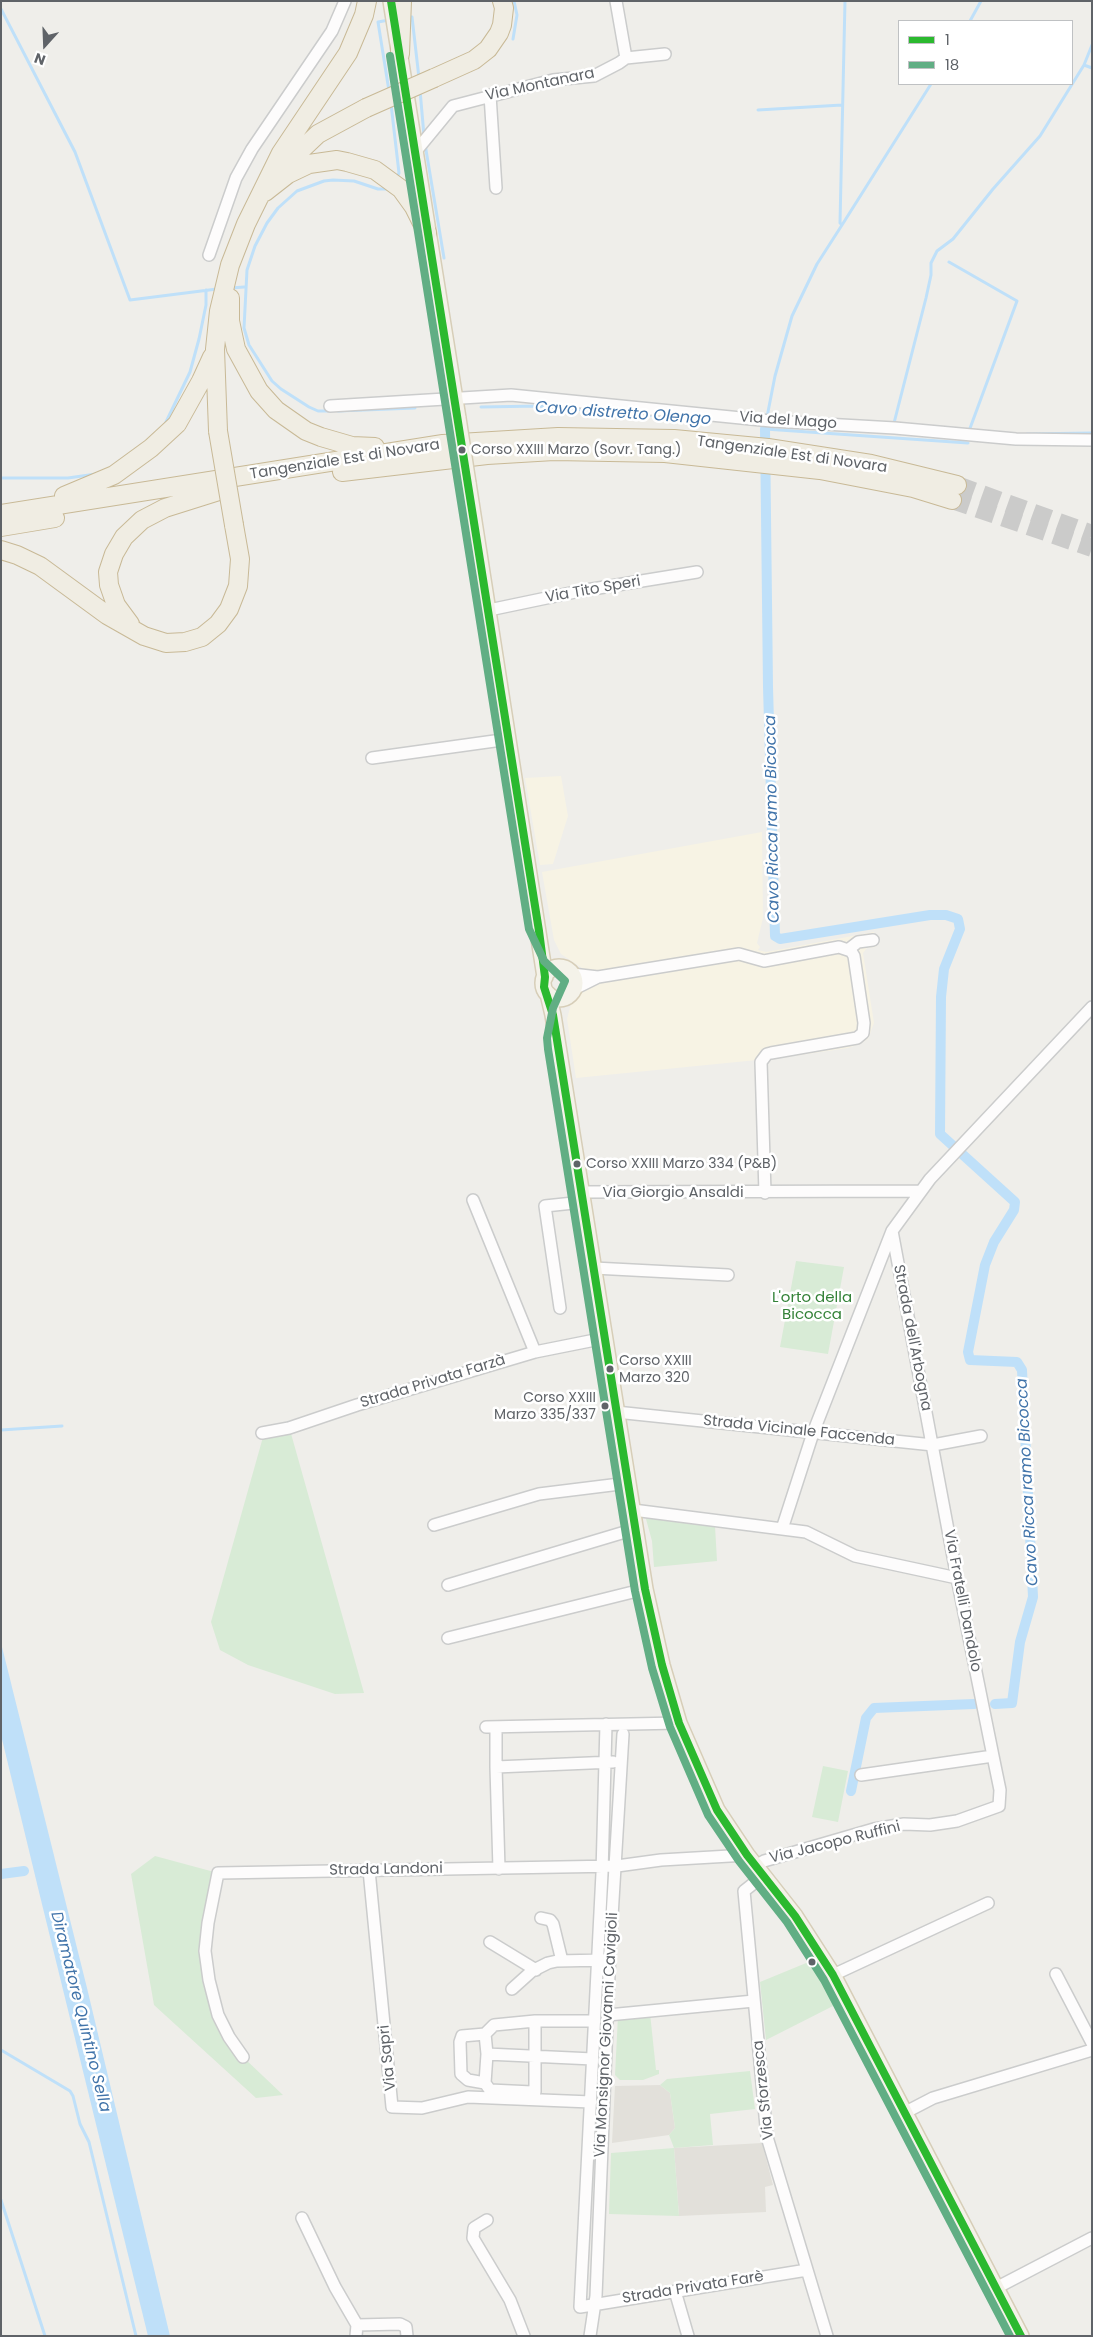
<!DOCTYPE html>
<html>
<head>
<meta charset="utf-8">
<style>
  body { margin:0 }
  #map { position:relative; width:1093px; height:2337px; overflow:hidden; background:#efeeea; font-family:Poppins,sans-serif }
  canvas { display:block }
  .frame { position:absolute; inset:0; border:2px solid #5f6368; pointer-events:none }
  .legend { position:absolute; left:898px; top:20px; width:175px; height:65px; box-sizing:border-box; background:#fff; border:1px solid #bfc1c3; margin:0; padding:6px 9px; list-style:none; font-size:15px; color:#5f6368 }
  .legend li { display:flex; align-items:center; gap:10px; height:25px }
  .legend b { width:25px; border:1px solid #bfc1c3 }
  .north { position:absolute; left:20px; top:20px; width:50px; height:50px; -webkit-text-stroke:4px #fff; paint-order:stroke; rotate:200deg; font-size:14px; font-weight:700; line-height:20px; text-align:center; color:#5f6368 }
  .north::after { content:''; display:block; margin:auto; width:18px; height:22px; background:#5f6368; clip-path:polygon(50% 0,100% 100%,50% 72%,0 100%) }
</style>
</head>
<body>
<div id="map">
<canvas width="1093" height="2337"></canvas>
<div class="frame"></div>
<ul class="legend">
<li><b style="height:6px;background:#2bb92f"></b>1</li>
<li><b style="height:6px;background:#61ae84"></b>18</li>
</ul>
<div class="north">N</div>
</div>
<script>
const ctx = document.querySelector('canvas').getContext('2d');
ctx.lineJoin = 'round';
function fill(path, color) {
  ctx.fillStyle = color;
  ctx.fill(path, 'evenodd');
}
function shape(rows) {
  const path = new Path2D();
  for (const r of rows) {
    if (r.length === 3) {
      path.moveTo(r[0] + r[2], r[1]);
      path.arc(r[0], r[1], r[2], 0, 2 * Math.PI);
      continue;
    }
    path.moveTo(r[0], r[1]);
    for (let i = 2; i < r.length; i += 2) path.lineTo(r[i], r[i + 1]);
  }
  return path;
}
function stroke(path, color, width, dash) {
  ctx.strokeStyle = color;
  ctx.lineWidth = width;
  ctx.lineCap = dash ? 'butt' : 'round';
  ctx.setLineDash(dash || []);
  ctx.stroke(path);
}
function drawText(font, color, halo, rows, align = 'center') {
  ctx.font = font + ' Poppins,sans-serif';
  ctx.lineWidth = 5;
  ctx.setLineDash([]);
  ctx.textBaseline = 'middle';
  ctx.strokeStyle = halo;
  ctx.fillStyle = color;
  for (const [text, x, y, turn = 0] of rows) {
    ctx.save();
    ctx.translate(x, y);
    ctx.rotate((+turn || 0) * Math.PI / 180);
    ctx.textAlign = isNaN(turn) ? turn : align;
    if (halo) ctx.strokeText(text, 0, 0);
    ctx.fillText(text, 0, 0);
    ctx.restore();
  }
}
const commercial = shape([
  [561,776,568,816,553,864,540,865,525,778],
  [762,832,763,918,757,943,760,947,758,950,766,952,874,932,876,947,867,948,863,953,874,1023,868,1039,860,1044,848,1048,787,1057,576,1078,567,1019,571,1004,587,987,585,970,561,954,554,940,542,872]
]);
const education = shape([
  [660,2085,670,2093,675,2128,669,2135,612,2143,615,2086],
  [762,2143,773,2185,765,2187,766,2212,679,2216,674,2148]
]);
const green = shape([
  [796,1261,844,1267,828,1354,780,1347],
  [290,1430,364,1693,335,1694,248,1665,220,1650,211,1622,263,1437],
  [648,1517,715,1526,717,1561,654,1567,652,1541,646,1519],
  [823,1766,848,1771,838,1822,812,1817],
  [155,1856,218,1873,206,1956,218,2015,243,2057,283,2095,256,2098,154,2005,131,1874],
  [811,1961,835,2005,766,2040,760,1982],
  [650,2013,656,2070,659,2070,659,2074,643,2080,620,2080,615,2075,618,2016],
  [750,2071,755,2109,710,2114,713,2145,674,2148,679,2216,609,2214,611,2153,674,2148,669,2135,675,2128,670,2093,660,2085,667,2079]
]);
const water = shape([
  [1,1643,87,1988,170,2336,148,2336,40,1896,1,1735]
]);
const stream = shape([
  [1,9,75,152,130,300,217,289],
  [408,18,412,17,419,78],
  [970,21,981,1],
  [513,39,517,15,514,1],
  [1084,65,1092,68],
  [420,90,424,136],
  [389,91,378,22,389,20],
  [391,104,399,173,396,179],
  [758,110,842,105],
  [425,144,444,258],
  [842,225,931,84],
  [949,262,1017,301,969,431],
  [231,288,244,287],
  [481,407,539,406,682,418],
  [330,411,318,411,309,407,281,389,272,381,249,345,244,328,247,270,255,246,267,223,278,208,297,191,324,181,333,180,354,181,378,189,389,189],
  [338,411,415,408],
  [767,417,775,376,792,316,817,264,842,225,840,223,845,1],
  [166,422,190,372,199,339,206,305,206,290],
  [894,423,926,298,931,275,931,263,937,251,953,239,993,189,1040,136,1084,65,1092,45],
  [763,425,766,425,765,429,968,443],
  [1027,434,1092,433],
  [1,478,68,478,96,474],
  [1,1430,62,1426],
  [1,2050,70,2091,73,2096,80,2124,89,2142,136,2336],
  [1,2200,45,2336]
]);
const canal = shape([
  [765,429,768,687,775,936,780,939,930,915,946,915,958,919,960,929,944,969,941,997,940,1134,1015,1202,1014,1210,994,1242,985,1265,968,1352,970,1360,1017,1362,1022,1370,1033,1597,1020,1642,1012,1703,995,1704],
  [851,1791,866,1718,874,1708,974,1704],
  [1,1874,24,1871]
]);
const highwayTunnel = shape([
  [957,485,1092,534],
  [952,500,1092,548]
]);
const minor = shape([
  [626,58,665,54],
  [490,95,496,188],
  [416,151,453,106,553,80,594,76,619,63,626,58,616,1],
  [209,255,236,178,252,149,332,31,345,1],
  [330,406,511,395,771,421,895,428,1016,439,1092,440],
  [489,610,580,591,697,572],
  [372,758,509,739],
  [849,949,858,942,873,940],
  [572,974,598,977,574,989],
  [598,977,739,954,764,961,839,947,851,951,854,956,864,1023,863,1033,857,1038,771,1053,767,1054,761,1062,765,1193],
  [581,1192,920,1191],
  [473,1200,535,1352],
  [892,1231,957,1578,993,1756],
  [594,1268,728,1275],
  [560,1308,545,1206,583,1202],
  [616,1412,933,1445,981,1436],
  [262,1433,289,1428,357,1405,535,1352,605,1338],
  [633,1510,806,1532,855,1556,957,1578],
  [434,1525,539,1494,628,1483],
  [782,1529,813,1433,892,1231,930,1179,1092,1007],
  [448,1585,635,1529],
  [448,1638,645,1589],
  [606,1724,602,1873,580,2307,807,2270],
  [486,1727,679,1723],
  [496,1732,496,1767],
  [755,1866,764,1861,874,1829,904,1824,930,1825,957,1821,999,1806,1000,1790,993,1756,861,1775],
  [499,1869,496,1767,613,1762],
  [369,1870,392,2107,422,2108,468,2097,591,2102],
  [763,1876,744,1891,767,2137,827,2336],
  [541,1918,550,1920,553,1924,562,1961],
  [490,1942,536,1970],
  [1056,1974,1092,2043],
  [833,1975,988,1903],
  [512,1989,532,1971,548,1963,557,1961,604,1960],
  [608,2015,754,2001],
  [485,2034,494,2025,535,2021,595,2021],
  [487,2054,485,2034,462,2036,460,2042,461,2074,468,2080,485,2083,487,2054,593,2059],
  [243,2057,229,2037,218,2015,209,1980,205,1951,208,1923,218,1873,617,1866,661,1860,747,1855],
  [485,2083,490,2090,532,2092],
  [535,2092,535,2021],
  [906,2112,933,2098,1092,2050],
  [302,2218,335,2287,357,2325],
  [487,2220,474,2228,473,2238,510,2300,524,2336],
  [996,2288,1092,2238],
  [675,2291,688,2336],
  [356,2336,357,2325,400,2324,406,2327,407,2336],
  [590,2336,596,2296,610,1950,623,1734]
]);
const major = shape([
  [391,1,458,418],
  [468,483,545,977],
  [559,983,16],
  [548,994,553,1015,645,1589,662,1665,679,1723,717,1810,747,1855,795,1916,833,1975,1021,2336]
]);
const highway = shape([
  [400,54,402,1],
  [434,78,474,60,488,49,499,33,502,25,504,8,502,1],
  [281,169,318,134,366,108],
  [265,192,288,174,309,164,337,160,347,162,375,170,401,189,414,207,427,233],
  [230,298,230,321,236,349,259,391,276,410,306,431,321,437,352,446,375,447],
  [218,431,215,349,219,311,230,265,246,224,281,153,348,53,364,15,367,1],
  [342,472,487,455,554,451,665,453,820,470,913,488,952,500],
  [64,496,114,475,151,448,177,424,201,381,212,357],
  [1,514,443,444,558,437,674,439,768,448,871,464,957,485],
  [1,527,55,518],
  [1,550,17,555,40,566,107,615,144,636,166,643,185,642,202,637,218,624,229,609,238,586,240,559,234,525],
  [130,624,116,605,109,585,108,572,114,554,124,537,142,520,165,508,219,491]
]);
const majorBridge = shape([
  [458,418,468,483]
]);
const highwayBridge = shape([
  [366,108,434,78],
  [218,431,234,525]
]);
const bus1 = shape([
  [391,1,539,931,545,977,544,987,553,1015,645,1589,662,1665,679,1723,717,1810,747,1855,795,1916,833,1975,1021,2336]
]);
const bus2 = shape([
  [390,56,529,929,544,961,565,981,553,1008,547,1038,548,1049,635,1591,652,1668,670,1727,708,1815,739,1861,787,1922,824,1980,1010,2336]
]);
const markers = [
  [462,450,4.5,"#5f6368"],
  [577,1164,4.5,"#5f6368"],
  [610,1369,4.5,"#5f6368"],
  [605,1406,4.5,"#5f6368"],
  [812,1962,4.5,"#5f6368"]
];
const busNames = [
  ["Corso XXIII Marzo (Sovr. Tang.)",471,450],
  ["Corso XXIII Marzo 334 (P&B)",586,1164],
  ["Corso XXIII",619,1361],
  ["Marzo 320",619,1378],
  ["Corso XXIII",596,1398,"right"],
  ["Marzo 335/337",596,1415,"right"]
];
const streetNames = [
  ["Via Montanara",540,85,-12],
  ["Via del Mago",788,421,4],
  ["Tangenziale Est di Novara",792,455,8],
  ["Tangenziale Est di Novara",345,460,-9],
  ["Via Tito Speri",593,590,-10],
  ["Via Giorgio Ansaldi",673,1193],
  ["Strada dell'Arbogna",912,1338,79],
  ["Strada Privata Farzà",433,1382,-17],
  ["Strada Vicinale Faccenda",799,1431,6],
  ["Via Fratelli Dandolo",962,1601,79],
  ["Via Jacopo Ruffini",835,1843,-14],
  ["Strada Landoni",386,1870,-1],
  ["Via Monsignor Giovanni Cavigioli",607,2035,-87],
  ["Via Sapri",388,2058,-96],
  ["Via Sforzesca",764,2090,-96],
  ["Strada Privata Farè",693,2288,-9]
];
const parkNames = [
  ["L'orto della",812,1298],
  ["Bicocca",812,1315]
];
const waterNames = [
  ["Cavo distretto Olengo",623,414,4],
  ["Cavo Ricca ramo Bicocca",773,819,-91],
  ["Cavo Ricca ramo Bicocca",1028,1482,-93],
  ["Diramatore Quintino Sella",80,2012,76]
];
fill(commercial, '#f7f3e4');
fill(education, '#e2e0da');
fill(green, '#d8ebd6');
fill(water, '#bfe0f9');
stroke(stream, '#bfe0f9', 3);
stroke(canal, '#bfe0f9', 10);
stroke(highwayTunnel, '#cbcbca', 18, [18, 9]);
stroke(minor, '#cbcccc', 14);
stroke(major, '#d7ceb8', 18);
stroke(highway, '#c8b996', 20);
stroke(minor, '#fdfcfc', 11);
stroke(major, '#f4f2e9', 15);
stroke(highway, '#f0ede3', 18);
stroke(majorBridge, '#d7ceb8', 18, []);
stroke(highwayBridge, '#c8b996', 20, []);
stroke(majorBridge, '#f4f2e9', 15);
stroke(highwayBridge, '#f0ede3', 18);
stroke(bus1, '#2bb92f', 8);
stroke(bus2, '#61ae84', 8);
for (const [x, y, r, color] of markers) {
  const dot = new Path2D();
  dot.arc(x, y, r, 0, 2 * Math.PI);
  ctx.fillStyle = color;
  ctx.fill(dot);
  stroke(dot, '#fff', 2);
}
drawText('14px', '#5f6368', '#fff', busNames, 'left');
drawText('15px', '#5f6368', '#fff', streetNames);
drawText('15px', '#348238', '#fff', parkNames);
drawText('italic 16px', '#4174aa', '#fff', waterNames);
</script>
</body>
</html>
